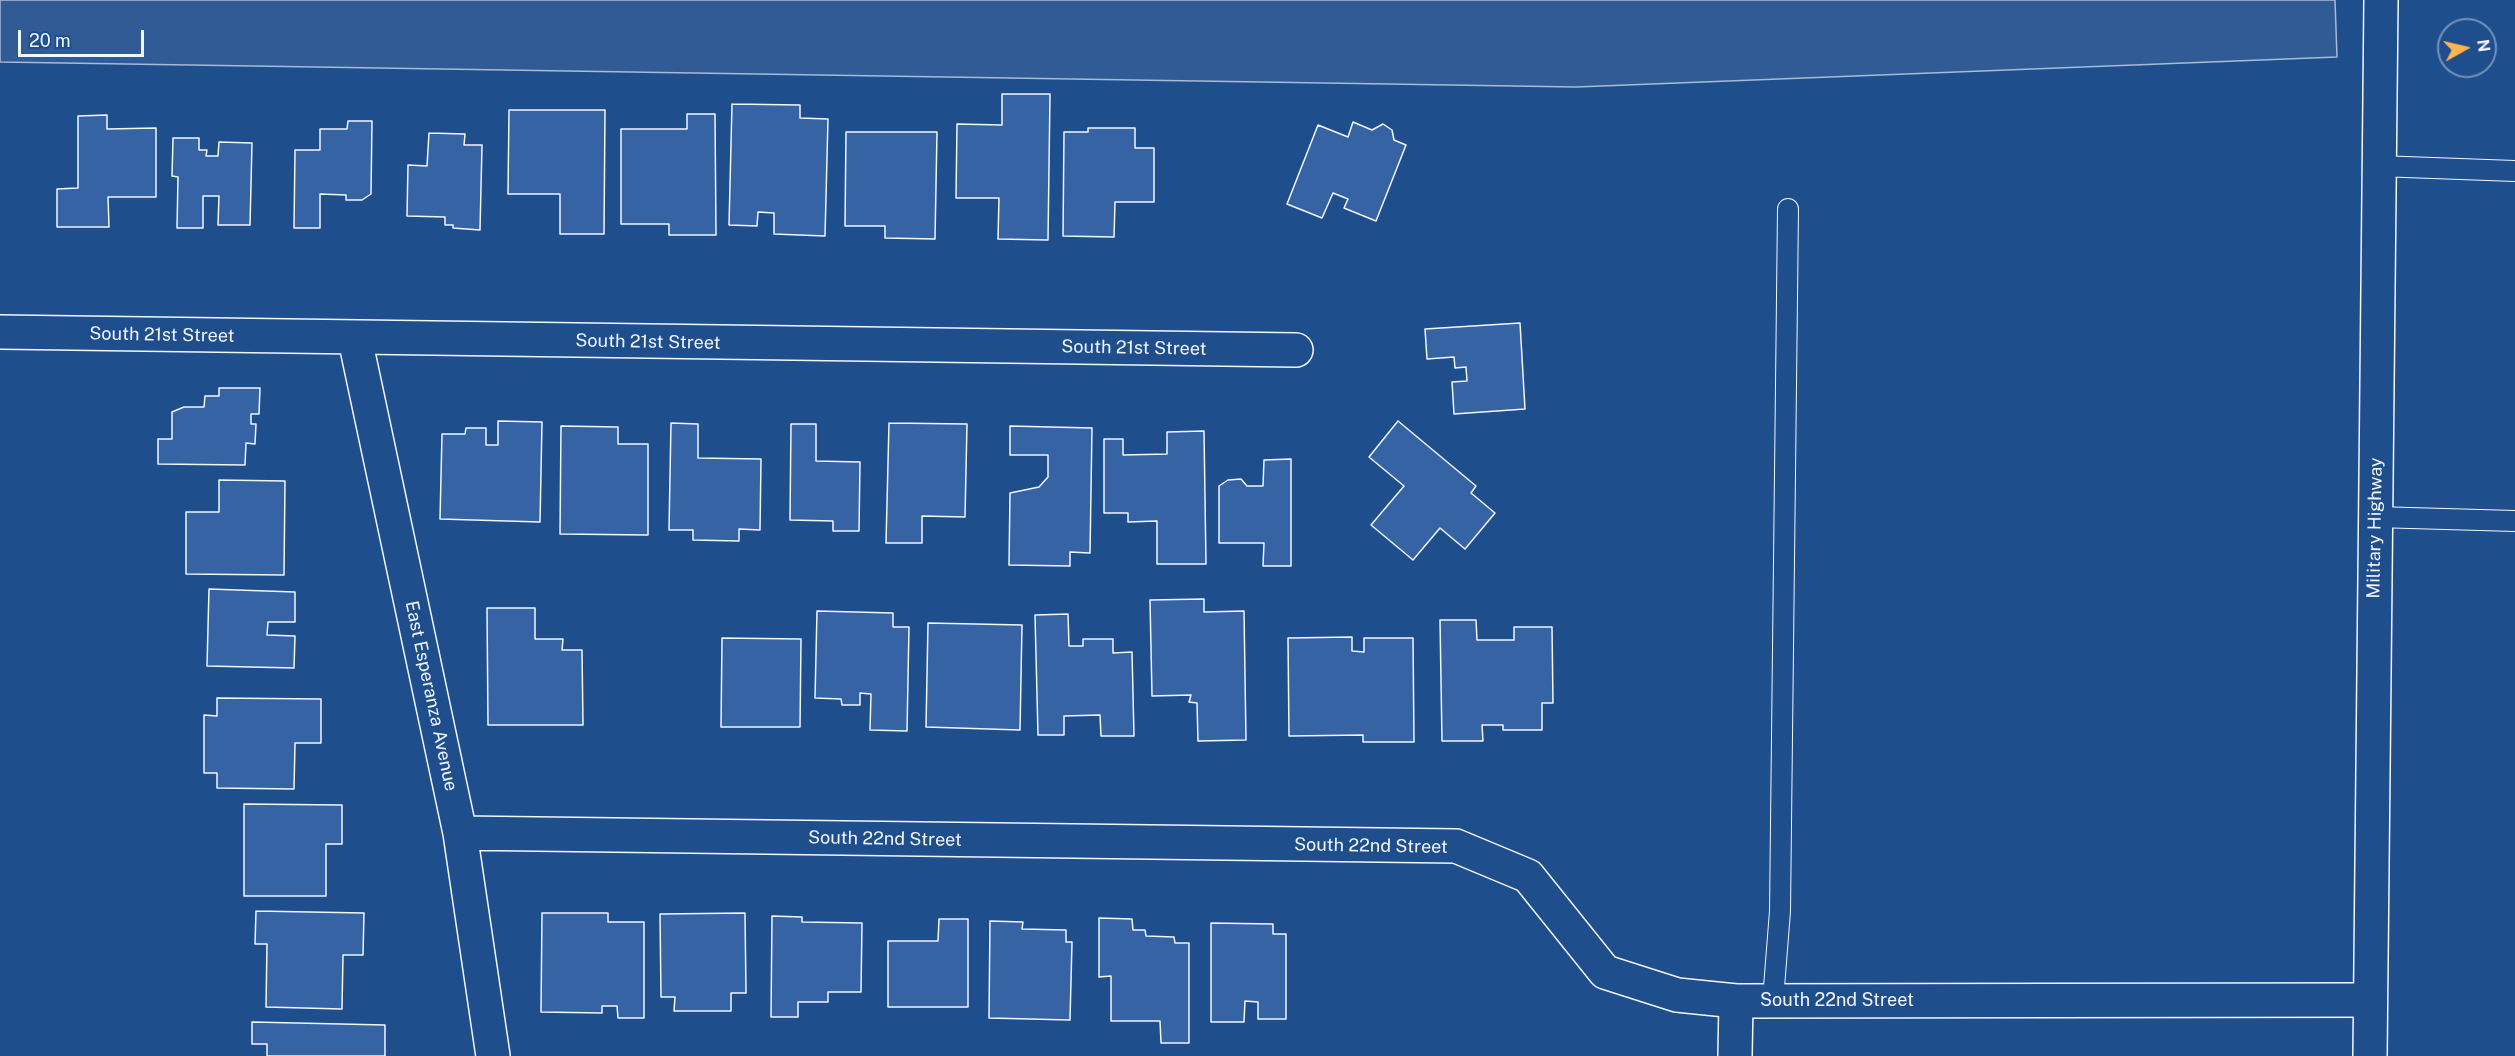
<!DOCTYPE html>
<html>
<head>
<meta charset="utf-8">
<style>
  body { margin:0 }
  #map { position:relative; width:2515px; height:1056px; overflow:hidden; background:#1f4e8c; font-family:"Public Sans",sans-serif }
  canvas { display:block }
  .north { position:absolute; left:2437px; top:18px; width:60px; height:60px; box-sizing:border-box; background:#1f4e8c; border:2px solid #7391ba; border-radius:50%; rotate:82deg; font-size:16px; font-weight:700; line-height:24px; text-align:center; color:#f2f6ff }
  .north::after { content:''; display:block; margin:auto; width:21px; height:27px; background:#ffb74d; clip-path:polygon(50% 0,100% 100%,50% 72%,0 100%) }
  .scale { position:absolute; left:18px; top:30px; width:126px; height:27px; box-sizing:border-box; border:3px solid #f2f6ff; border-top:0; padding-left:8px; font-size:18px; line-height:21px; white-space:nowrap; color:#f2f6ff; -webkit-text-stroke:4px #1f4e8c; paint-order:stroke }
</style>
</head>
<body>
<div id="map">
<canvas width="2515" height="1056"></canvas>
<div class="north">N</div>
<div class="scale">20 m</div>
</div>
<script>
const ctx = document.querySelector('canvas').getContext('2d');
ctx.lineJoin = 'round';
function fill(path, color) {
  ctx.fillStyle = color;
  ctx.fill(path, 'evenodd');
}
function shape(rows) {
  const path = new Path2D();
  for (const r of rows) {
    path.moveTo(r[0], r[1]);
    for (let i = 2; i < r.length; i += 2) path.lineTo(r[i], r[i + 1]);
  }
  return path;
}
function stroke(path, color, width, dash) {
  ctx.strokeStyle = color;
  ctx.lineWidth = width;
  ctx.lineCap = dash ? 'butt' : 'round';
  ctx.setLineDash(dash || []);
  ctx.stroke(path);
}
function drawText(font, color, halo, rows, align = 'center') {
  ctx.font = font + ' "Public Sans",sans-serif';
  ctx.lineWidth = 4.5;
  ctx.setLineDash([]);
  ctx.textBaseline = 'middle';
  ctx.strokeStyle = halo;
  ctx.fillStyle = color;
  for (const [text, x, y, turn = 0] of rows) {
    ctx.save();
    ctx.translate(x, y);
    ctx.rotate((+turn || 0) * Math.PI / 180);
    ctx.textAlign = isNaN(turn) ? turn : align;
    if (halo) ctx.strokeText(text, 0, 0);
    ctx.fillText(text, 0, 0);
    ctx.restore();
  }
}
const built = shape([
  [0,0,2335,0,2337,57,1576,87,0,62,0,0]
]);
const building = shape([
  [1002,94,1050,94,1048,240,998,239,999,198,956,198,957,124,1002,125,1002,94],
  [732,104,800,105,800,118,828,119,825,236,774,234,774,213,758,212,757,226,729,225,732,104],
  [509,110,605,110,604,234,560,234,560,194,508,194,509,110],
  [687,114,715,114,716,235,669,235,669,224,621,224,621,129,687,129,687,114],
  [107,115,107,129,156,128,156,197,108,197,109,227,57,227,57,189,78,188,78,116,107,115],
  [348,121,372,121,371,194,362,200,346,200,346,195,320,194,320,228,294,228,295,150,320,150,320,129,347,129,348,121],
  [1353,122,1372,130,1383,124,1392,130,1394,140,1406,145,1376,221,1344,208,1348,199,1333,193,1322,218,1287,204,1318,125,1348,137,1353,122],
  [1088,128,1135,128,1135,148,1154,148,1154,202,1115,202,1114,237,1063,236,1064,132,1088,132,1088,128],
  [846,132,937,132,935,239,885,238,885,226,845,226,846,132],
  [429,133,465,134,464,145,482,145,480,230,453,228,453,225,445,225,445,217,407,216,408,165,427,166,429,133],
  [173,138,199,138,199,150,207,150,206,156,218,156,219,142,252,143,250,225,218,225,219,196,203,196,203,228,177,228,178,177,172,176,173,138],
  [1520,323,1525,409,1454,414,1452,382,1467,381,1466,367,1455,368,1454,357,1427,359,1425,329,1520,323],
  [219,388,260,388,259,414,251,414,251,424,256,424,255,444,246,443,245,465,158,464,158,439,172,439,172,412,184,407,204,407,205,396,219,396,219,388],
  [498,421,542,422,540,522,440,519,442,434,465,434,466,428,486,428,486,445,498,445,498,421],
  [1398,421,1476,486,1471,493,1495,513,1465,549,1440,528,1413,560,1371,525,1404,486,1369,457,1398,421],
  [671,423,698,424,698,458,761,459,760,530,739,529,739,541,693,540,693,530,669,530,671,423],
  [889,423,967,424,965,517,922,516,922,543,886,543,889,423],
  [791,424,816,424,816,461,860,462,859,531,833,531,833,521,790,520,791,424],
  [561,426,618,427,618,444,648,444,648,535,560,534,561,426],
  [1010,426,1092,428,1090,553,1070,552,1070,566,1009,565,1010,493,1039,487,1048,477,1048,455,1010,455,1010,426],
  [1204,431,1206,564,1157,564,1157,521,1128,522,1128,513,1104,513,1104,439,1123,439,1123,455,1167,454,1167,432,1204,431],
  [1291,459,1291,566,1263,566,1264,543,1219,543,1219,486,1228,480,1241,479,1247,486,1263,486,1264,460,1291,459],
  [219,480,285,481,284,575,186,574,186,512,219,512,219,480],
  [209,589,295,592,295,622,268,622,267,635,295,636,294,668,207,666,209,589],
  [1204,599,1204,612,1244,611,1246,740,1198,741,1197,703,1189,702,1191,695,1152,696,1150,600,1204,599],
  [487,608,535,608,535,639,563,639,562,650,582,650,583,725,488,725,487,608],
  [817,611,893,613,893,627,909,627,907,731,870,730,871,694,860,693,860,705,842,705,841,699,815,698,817,611],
  [1068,614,1069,646,1083,646,1083,639,1113,639,1113,653,1132,652,1134,736,1101,736,1100,715,1064,716,1064,735,1038,735,1035,615,1068,614],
  [1440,620,1476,620,1477,640,1514,640,1514,627,1552,627,1553,703,1542,703,1542,730,1503,730,1503,725,1482,725,1483,741,1442,741,1440,620],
  [928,623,1022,625,1020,730,926,727,928,623],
  [1352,637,1352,651,1364,652,1364,638,1413,638,1414,742,1363,742,1363,735,1289,736,1288,638,1352,637],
  [722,638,801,639,800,727,721,727,722,638],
  [217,698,321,699,321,743,295,743,294,789,217,788,217,773,204,773,204,715,217,716,217,698],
  [244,804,342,805,342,844,326,844,326,896,244,896,244,804],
  [256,911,364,913,363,955,343,955,342,1009,266,1007,267,944,255,944,256,911],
  [542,913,608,913,608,922,644,922,644,1018,618,1018,617,1006,602,1006,602,1013,541,1012,542,913],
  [745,913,746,993,731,993,731,1011,674,1011,675,997,661,997,660,914,745,913],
  [772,916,802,917,802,922,862,923,861,992,828,992,828,1002,798,1002,798,1017,771,1017,772,916],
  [1099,918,1132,919,1133,930,1145,930,1146,936,1174,937,1175,943,1189,943,1189,1043,1161,1043,1160,1021,1111,1021,1111,976,1099,977,1099,918],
  [939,919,968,919,968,1007,888,1007,888,941,938,941,939,919],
  [990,921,1023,922,1022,929,1066,930,1066,942,1072,942,1070,1020,989,1018,990,921],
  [1211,923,1273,924,1273,934,1286,934,1286,1019,1258,1019,1258,1002,1245,1001,1244,1022,1211,1022,1211,923],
  [252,1022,385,1025,385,1056,267,1056,267,1044,252,1044,252,1022]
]);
const lane = shape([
  [2378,166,2515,171],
  [2375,517,2515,521],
  [1773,1000,1780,911,1788,209]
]);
const street = shape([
  [0,332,1296,350],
  [355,339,460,833,493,1056],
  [460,833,1456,846,1528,876,1605,972,1677,995,1736,1001,2370,1000],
  [1735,1056,1736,1001]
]);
const primary = shape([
  [2370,1056,2381,0]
]);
const streetNames = [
  ["South 21st Street",162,335,1],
  ["South 21st Street",648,342,1],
  ["South 21st Street",1134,348,1],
  ["Military Highway",2375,528,-89],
  ["East Esperanza Avenue",431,696,78],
  ["South 22nd Street",885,839,1],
  ["South 22nd Street",1371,846,1],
  ["South 22nd Street",1837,1000]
];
fill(built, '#305b95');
stroke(built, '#a8bbd7', 1.5);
fill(building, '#3563a3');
stroke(building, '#f2f6ff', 1.5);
stroke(lane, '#f2f6ff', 22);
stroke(street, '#f2f6ff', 36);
stroke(primary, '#f2f6ff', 36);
stroke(lane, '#1f4e8c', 20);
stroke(street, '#1f4e8c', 33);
stroke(primary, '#1f4e8c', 33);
drawText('18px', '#f2f6ff', '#1f4e8c', streetNames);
</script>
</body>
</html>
